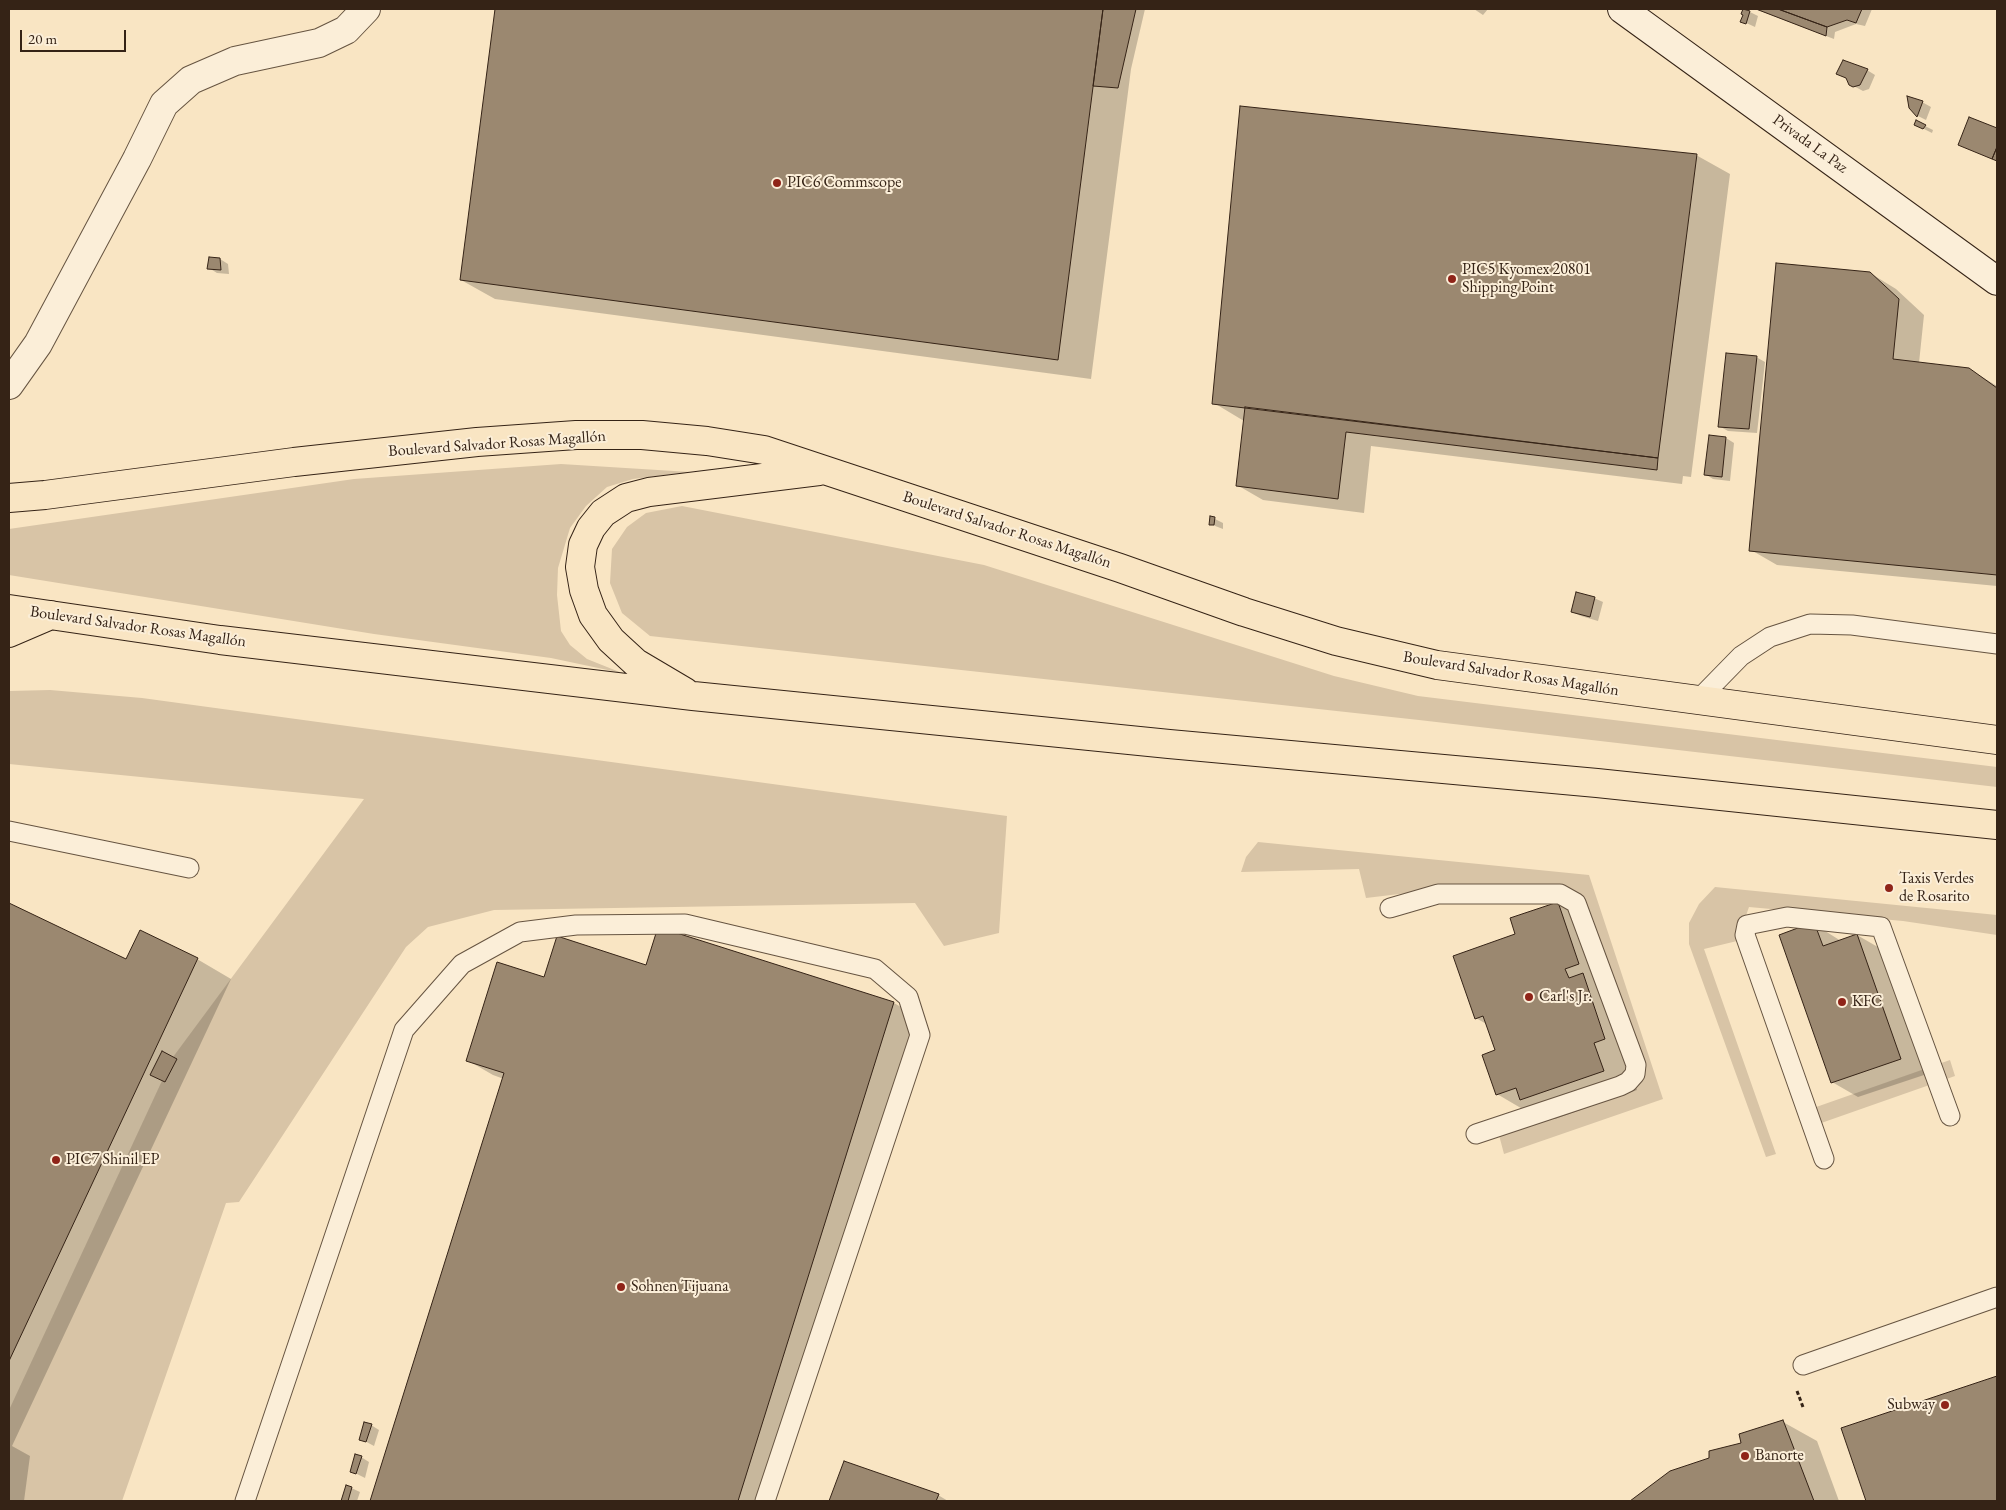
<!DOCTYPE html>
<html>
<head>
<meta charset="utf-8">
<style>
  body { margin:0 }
  #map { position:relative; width:2006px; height:1510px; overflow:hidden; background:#f9e5c3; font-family:"EB Garamond",serif }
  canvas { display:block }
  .frame { position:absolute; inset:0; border:10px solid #352316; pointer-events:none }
  .scale { position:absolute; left:20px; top:30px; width:106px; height:22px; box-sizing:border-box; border:2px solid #352316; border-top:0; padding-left:6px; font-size:15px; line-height:18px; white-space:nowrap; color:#352316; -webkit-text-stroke:4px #fbeed8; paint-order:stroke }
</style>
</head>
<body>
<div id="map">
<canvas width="2006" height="1510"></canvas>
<div class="frame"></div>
<div class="scale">20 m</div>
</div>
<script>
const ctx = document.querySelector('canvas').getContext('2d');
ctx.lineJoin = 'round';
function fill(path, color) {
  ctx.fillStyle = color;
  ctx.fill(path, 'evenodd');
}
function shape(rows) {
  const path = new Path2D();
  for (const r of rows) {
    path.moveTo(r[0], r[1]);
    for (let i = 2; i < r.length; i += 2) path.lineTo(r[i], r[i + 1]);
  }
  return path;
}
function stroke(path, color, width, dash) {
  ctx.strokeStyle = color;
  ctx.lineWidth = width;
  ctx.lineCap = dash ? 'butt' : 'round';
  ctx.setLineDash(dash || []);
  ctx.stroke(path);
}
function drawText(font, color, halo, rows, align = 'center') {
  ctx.font = font + ' "EB Garamond",serif';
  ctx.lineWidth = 4;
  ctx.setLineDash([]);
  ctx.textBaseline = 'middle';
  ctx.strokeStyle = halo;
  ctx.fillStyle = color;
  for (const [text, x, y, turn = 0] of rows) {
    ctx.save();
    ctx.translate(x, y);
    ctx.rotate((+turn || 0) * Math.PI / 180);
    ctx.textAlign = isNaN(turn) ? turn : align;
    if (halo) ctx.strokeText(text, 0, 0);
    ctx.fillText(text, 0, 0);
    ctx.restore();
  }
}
const green = shape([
  [561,464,690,472,633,479,607,487,586,506,570,528,558,568,557,595,561,631,570,645,587,659,622,673,551,658,374,634,9,575,9,529,354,479],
  [682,506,984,565,1334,676,1418,696,1997,767,1997,787,1419,720,650,636,622,613,610,583,612,549,627,527,646,513],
  [50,690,142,698,1007,816,999,933,944,946,915,903,494,910,428,927,406,947,239,1202,226,1203,122,1501,9,1501,9,1410,173,1057,364,799,9,764,9,691],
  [1258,842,1589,875,1663,1099,1504,1154,1499,1135,1638,1081,1584,900,1416,892,1366,898,1359,869,1241,872,1246,857],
  [1715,887,1997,915,1997,935,1903,921,1749,907,1737,941,1704,949,1776,1154,1766,1157,1689,944,1689,923,1699,904],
  [1950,1060,1955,1076,1807,1128,1802,1112]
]);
const shadow = shape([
  [496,9,1145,9,1131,69,1091,379,495,299,461,280],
  [1474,9,1488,9,1483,15],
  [1744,9,1758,16,1755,27,1742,21,1745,15,1742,13],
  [1755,9,1872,9,1865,26,1856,24,1835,32,1834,39],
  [1867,70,1875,75,1869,89,1863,91,1850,84,1848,79,1837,73],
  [1922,102,1931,107,1926,120,1918,116,1910,107],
  [1916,125,1925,126,1933,130,1932,133],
  [1696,155,1730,174,1691,477,1683,476,1682,484,1371,446,1364,513,1263,500,1237,485,1244,421,1214,403],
  [220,259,228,264,229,274,217,273,209,268],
  [1870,273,1896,289,1924,315,1919,363,1969,369,1997,386,1997,586,1777,565,1751,550],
  [1756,357,1765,362,1757,433,1728,431,1719,426],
  [1726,438,1734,443,1730,481,1713,479,1705,474],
  [1211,517,1223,523,1223,529,1210,524],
  [1594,598,1603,602,1598,621,1581,616,1572,612],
  [1558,904,1592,923,1627,1062,1637,1090,1555,1119,1540,1110,1531,1114,1497,1094,1497,1051,1488,1025,1476,1018,1517,935],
  [9,905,127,961,197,959,231,979,12,1446,30,1456,24,1501,9,1501],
  [1814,924,1841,941,1857,935,1883,950,1927,1074,1858,1097,1832,1082],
  [658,929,894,1003,920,1018,769,1501,372,1501,504,1079,493,1075,467,1060,545,979,647,966],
  [1997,1377,1997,1501,1867,1501,1843,1429],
  [1783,1422,1817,1441,1839,1501,1632,1501,1670,1472,1710,1459],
  [371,1425,379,1430,374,1446,361,1439],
  [361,1457,369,1462,365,1478,351,1471],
  [845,1462,938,1495,948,1501,831,1501],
  [347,1486,360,1492,357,1501,342,1501]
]);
const building = shape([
  [495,9,1103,9,1058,360,460,280,495,9],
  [1103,9,1136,9,1118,88,1093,86,1103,9],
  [1743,9,1750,11,1746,24,1740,22,1743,15,1741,14,1743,9],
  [1756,9,1778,9,1827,27,1826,36,1756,9],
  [1778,9,1862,9,1856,23,1847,20,1827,27,1778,9],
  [1843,60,1868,69,1860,85,1853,87,1849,85,1846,78,1836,74,1843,60],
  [1907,96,1923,101,1917,117,1909,108,1907,96],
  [1240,106,1697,154,1658,458,1212,404,1240,106],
  [1969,117,1997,128,1997,147,1992,159,1958,145,1969,117],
  [1916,120,1926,125,1923,129,1914,125,1916,120],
  [1997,147,1997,161,1992,159,1997,147],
  [209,257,220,258,221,270,207,269,209,257],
  [1776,263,1870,272,1899,299,1893,359,1969,368,1997,388,1997,575,1749,551,1776,263],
  [1726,353,1757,356,1749,429,1718,427,1726,353],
  [1245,407,1658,458,1657,470,1346,432,1338,499,1236,486,1245,407],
  [1709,435,1726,437,1722,477,1704,475,1709,435],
  [1210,516,1215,517,1214,525,1209,525,1210,516],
  [1576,592,1595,597,1590,617,1571,612,1576,592],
  [1558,902,1579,964,1565,969,1569,978,1583,973,1605,1039,1594,1043,1604,1071,1520,1100,1516,1088,1496,1095,1482,1055,1495,1050,1483,1016,1475,1019,1453,956,1515,934,1510,918,1558,902],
  [9,903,126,959,140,930,198,958,9,1361,9,903],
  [1814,922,1823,946,1857,934,1901,1059,1831,1083,1779,935,1814,922],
  [658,927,894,1002,738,1501,370,1501,504,1073,466,1061,497,962,544,977,557,936,646,965,658,927],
  [162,1051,177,1059,165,1082,150,1075,162,1051],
  [1997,1376,1997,1501,1866,1501,1841,1428,1997,1376],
  [1783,1420,1814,1501,1630,1501,1670,1471,1709,1458,1709,1451,1741,1443,1739,1434,1783,1420],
  [364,1422,372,1424,366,1442,359,1440,364,1422],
  [355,1454,362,1456,356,1474,350,1472,355,1454],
  [844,1461,939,1494,936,1501,829,1501,844,1461],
  [346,1485,352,1487,348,1501,341,1501,346,1485]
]);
const path = shape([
  [1797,1391,1803,1407]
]);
const lane = shape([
  [1697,701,1741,656,1770,637,1810,624,1852,625,1997,644],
  [9,831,189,868],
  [1390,908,1438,894,1560,894,1576,903,1636,1065,1635,1074,1628,1082,1620,1086,1476,1134],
  [1824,1159,1745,935,1747,925,1787,917,1881,927,1950,1116],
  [1803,1365,1997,1297],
  [245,1501,404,1030,462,964,520,932,576,925,685,924,875,969,908,997,920,1035,765,1501]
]);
const street = shape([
  [9,385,38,344,137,159,164,104,191,80,235,61,319,43,346,30,366,9]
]);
const secondary = shape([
  [1622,9,1997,281]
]);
const highway = shape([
  [9,498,45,495,294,462,477,442,576,435,642,435,707,441,764,450,1120,568,1244,612,1336,641,1437,665,1997,740],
  [9,609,220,640,693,696,1169,744,1597,783,1997,825],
  [9,633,51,615],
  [685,692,636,663,611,640,593,615,584,590,580,567,583,545,591,528,603,513,626,498,649,492,819,471]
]);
const markers = [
  [777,183,5,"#8f2418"],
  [1452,279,5,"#8f2418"],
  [1889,888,5,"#8f2418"],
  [1529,997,5,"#8f2418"],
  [1842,1002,5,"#8f2418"],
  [56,1160,5,"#8f2418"],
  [621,1287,5,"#8f2418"],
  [1945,1405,5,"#8f2418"],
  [1745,1456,5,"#8f2418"]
];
const streetNames = [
  ["Privada La Paz",1810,144,36],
  ["Boulevard Salvador Rosas Magallón",497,444,-4],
  ["Boulevard Salvador Rosas Magallón",1007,530,18],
  ["Boulevard Salvador Rosas Magallón",138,627,8],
  ["Boulevard Salvador Rosas Magallón",1511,674,9]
];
const poiNames = [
  ["PIC6 Commscope",787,183],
  ["PIC5 Kyomex 20801",1462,270],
  ["Shipping Point",1462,288],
  ["Taxis Verdes",1899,879],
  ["de Rosarito",1899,897],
  ["Carl's Jr.",1539,997],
  ["KFC",1852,1002],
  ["PIC7 Shinil EP",66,1160],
  ["Sohnen Tijuana",631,1287],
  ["Subway",1935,1405,"right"],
  ["Banorte",1755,1456]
];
fill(green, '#d8c4a6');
fill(shadow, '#0003');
fill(building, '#9b8870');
stroke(building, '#352316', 1);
stroke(lane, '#665441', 21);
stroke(street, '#665441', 30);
stroke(secondary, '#352316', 30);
stroke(highway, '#352316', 30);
stroke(path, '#352316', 3, [4, 2.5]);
stroke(lane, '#fbeed8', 19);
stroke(street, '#fbeed8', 28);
stroke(secondary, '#fbeed8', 28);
stroke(highway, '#f9e5c3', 28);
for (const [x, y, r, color] of markers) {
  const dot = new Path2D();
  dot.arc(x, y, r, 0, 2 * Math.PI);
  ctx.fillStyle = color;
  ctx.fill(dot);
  stroke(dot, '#fbeed8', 2);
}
drawText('16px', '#352316', '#fbeed8', streetNames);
drawText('16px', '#352316', '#fbeed8', poiNames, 'left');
</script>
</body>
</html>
